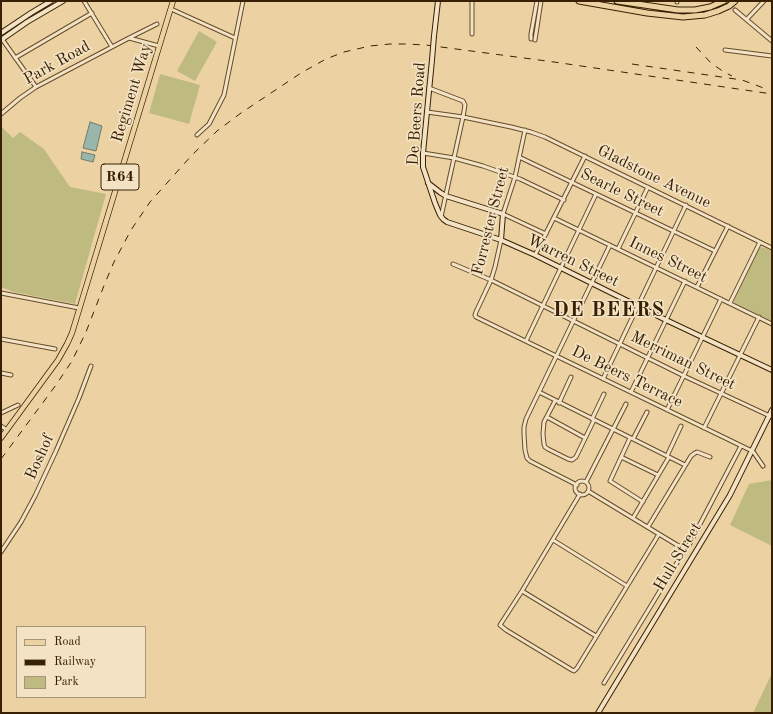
<!DOCTYPE html>
<html>
<head>
<meta charset="utf-8">
<style>
  body { margin:0 }
  #map { position:relative; width:773px; height:714px; overflow:hidden; background:#ecd2a3; font-family:"Old Standard TT",serif }
  canvas { display:block }
  .frame { position:absolute; inset:0; border:2px solid #372003; pointer-events:none }
  .legend { position:absolute; left:16px; top:626px; width:130px; height:72px; box-sizing:border-box; background:#f3e2c3; border:1px solid #a89476; margin:0; padding:5px 7px; list-style:none; font-size:12px; color:#372003 }
  .legend li { display:flex; align-items:center; gap:8px; height:20px }
  .legend b { width:20px; border:1px solid #a89476 }
</style>
</head>
<body>
<div id="map">
<canvas width="773" height="714"></canvas>
<div class="frame"></div>
<ul class="legend">
<li><b style="height:5px;background:#ecd2a3"></b>Road</li>
<li><b style="height:5px;background:#372003"></b>Railway</li>
<li><b style="height:11px;background:#beba80"></b>Park</li>
</ul>
</div>
<script>
const ctx = document.querySelector('canvas').getContext('2d');
ctx.lineJoin = 'round';
function fill(path, color) {
  ctx.fillStyle = color;
  ctx.fill(path, 'evenodd');
}
function shape(rows) {
  const path = new Path2D();
  for (const r of rows) {
    if (r.length === 3) {
      path.moveTo(r[0] + r[2], r[1]);
      path.arc(r[0], r[1], r[2], 0, 2 * Math.PI);
      continue;
    }
    path.moveTo(r[0], r[1]);
    for (let i = 2; i < r.length; i += 2) path.lineTo(r[i], r[i + 1]);
  }
  return path;
}
function stroke(path, color, width, dash) {
  ctx.strokeStyle = color;
  ctx.lineWidth = width;
  ctx.lineCap = dash ? 'butt' : 'round';
  ctx.setLineDash(dash || []);
  ctx.stroke(path);
}
function drawText(font, color, halo, rows, align = 'center') {
  ctx.font = font + ' "Old Standard TT",serif';
  ctx.lineWidth = 3.5;
  ctx.setLineDash([]);
  ctx.textBaseline = 'middle';
  ctx.strokeStyle = halo;
  ctx.fillStyle = color;
  for (const [text, x, y, turn = 0] of rows) {
    ctx.save();
    ctx.translate(x, y);
    ctx.rotate((+turn || 0) * Math.PI / 180);
    ctx.textAlign = isNaN(turn) ? turn : align;
    if (halo) ctx.strokeText(text, 0, 0);
    ctx.fillText(text, 0, 0);
    ctx.restore();
  }
}
const green = shape([
  [199,31,217,42,195,81,177,71],
  [160,74,200,85,189,124,149,113],
  [1,126,13,138,20,132,44,149,70,187,106,194,75,304,14,292,1,287],
  [761,247,765,248,772,251,772,321,735,303,734,301,758,249],
  [772,480,772,546,730,525,749,484],
  [772,673,772,713,753,713]
]);
const water = shape([
  [90,122,102,126,96,151,83,148,90,122],
  [82,152,95,155,93,162,81,159,82,152]
]);
const street = shape([
  [84,1,112,47],
  [677,2,677,1],
  [171,9,235,38],
  [735,10,772,41],
  [747,19,764,1],
  [472,34,472,1],
  [129,38,157,24],
  [2,39,36,87],
  [531,39,531,34,537,1],
  [535,40,541,1],
  [725,50,772,56],
  [15,58,92,13],
  [429,88,463,101,465,105,463,117,441,217],
  [427,112,463,117,511,127,531,132,545,137,772,248],
  [1,114,20,98,36,87,129,38,159,46],
  [525,130,515,177,503,214,546,234],
  [197,135,209,124,224,95,243,1],
  [423,153,454,158,483,166,520,179,564,200],
  [519,157,715,251],
  [554,218,772,324],
  [501,240,495,267,491,280,476,312,475,315,476,317,750,450,752,450,763,466],
  [618,249,648,187],
  [535,255,585,156],
  [453,264,491,280,684,376,772,417],
  [697,287,728,226],
  [1,293,79,308],
  [730,303,760,242],
  [1,339,55,349],
  [526,341,596,194],
  [1,373,11,375],
  [603,379,686,205],
  [539,392,685,465],
  [631,392,685,281],
  [555,401,544,422,543,434,544,444,545,447,548,449,568,459,572,460,576,457,594,420],
  [559,403,571,377],
  [667,410,721,299],
  [1,413,18,405],
  [547,417,585,438],
  [592,419,604,394],
  [1,426,7,430],
  [704,428,759,317],
  [630,438,610,481,643,502],
  [633,439,647,412],
  [667,456,681,426],
  [621,457,658,475],
  [582,488,7],
  [586,482,626,404],
  [577,485,530,461,527,458,525,450,524,434,524,427,526,419,539,392,610,245],
  [588,491,677,545,686,548,689,545,741,446],
  [580,494,522,591,500,625,506,630,572,670,574,671,577,668,659,534],
  [633,518,669,457],
  [648,527,691,456,695,453,697,452,710,457],
  [553,540,627,586],
  [1,552,21,522,35,496,56,451,79,398,91,366],
  [522,591,596,636],
  [604,683,686,548]
]);
const secondary = shape([
  [1,33,31,13,51,1],
  [434,36,438,1],
  [1,40,27,22,63,1],
  [432,60,423,153,423,167,435,203,440,215,443,219,447,222,501,240,535,255,666,320,772,370],
  [428,183,441,193,446,196,503,214,501,240],
  [598,713,730,495,772,410]
]);
const primary = shape([
  [1,438,58,360,67,344,72,333,173,1]
]);
const highway = shape([
  [579,1,647,13,683,17,705,15,718,11,729,6,735,1],
  [617,1,678,10,695,10,710,7,724,1]
]);
const rail = shape([
  [696,47,711,63,724,72,732,76],
  [632,64,742,80,769,90],
  [1,459,56,385,72,361,86,332,105,283,114,262,131,230,150,202,192,155,217,131,241,113,301,73,326,59,344,52,370,46,390,44,405,44,426,45,554,62,772,94]
]);
const secondaryBridge = shape([
  [432,60,434,36]
]);
const shields = [
  [120,177,38]
];
const shieldNames = [
  ["R64",120,177]
];
const streetNames = [
  ["Park Road",57,63,-29],
  ["Regiment Way",132,93,-73],
  ["De Beers Road",417,114,-86],
  ["Gladstone Avenue",654,177,26],
  ["Searle Street",622,193,26],
  ["Forrester Street",491,221,-76],
  ["Innes Street",668,260,26],
  ["Warren Street",573,261,26],
  ["Merriman Street",683,361,26],
  ["De Beers Terrace",627,377,26],
  ["Boshof",40,457,-66],
  ["Hull Street",678,557,-59]
];
const districtNames = [
  ["DE BEERS",609,311]
];
fill(green, '#beba80');
fill(water, '#99b6ac');
stroke(water, '#727a68', 1);
stroke(street, '#644c2b', 5);
stroke(secondary, '#372003', 6);
stroke(primary, '#372003', 6);
stroke(highway, '#372003', 7);
stroke(street, '#f3e2c3', 3);
stroke(secondary, '#f3e2c3', 4);
stroke(primary, '#ecd2a3', 4.5);
stroke(highway, '#ecd2a3', 5);
stroke(rail, '#372003', 1, [7, 7]);
stroke(secondaryBridge, '#372003', 6, []);
stroke(secondaryBridge, '#f3e2c3', 4);
for (const [x, y, w] of shields) {
  const box = new Path2D();
  box.roundRect(x - w / 2, y - 13, w, 26, 3);
  ctx.fillStyle = '#f3e2c3';
  ctx.fill(box);
  stroke(box, '#372003', 1);
}
drawText('bold 15px', '#372003', null, shieldNames);
drawText('16px', '#372003', '#f3e2c3', streetNames);
ctx.letterSpacing = '1px';
drawText('bold 20px', '#372003', '#f3e2c3', districtNames);
ctx.letterSpacing = '0px';
</script>
</body>
</html>
